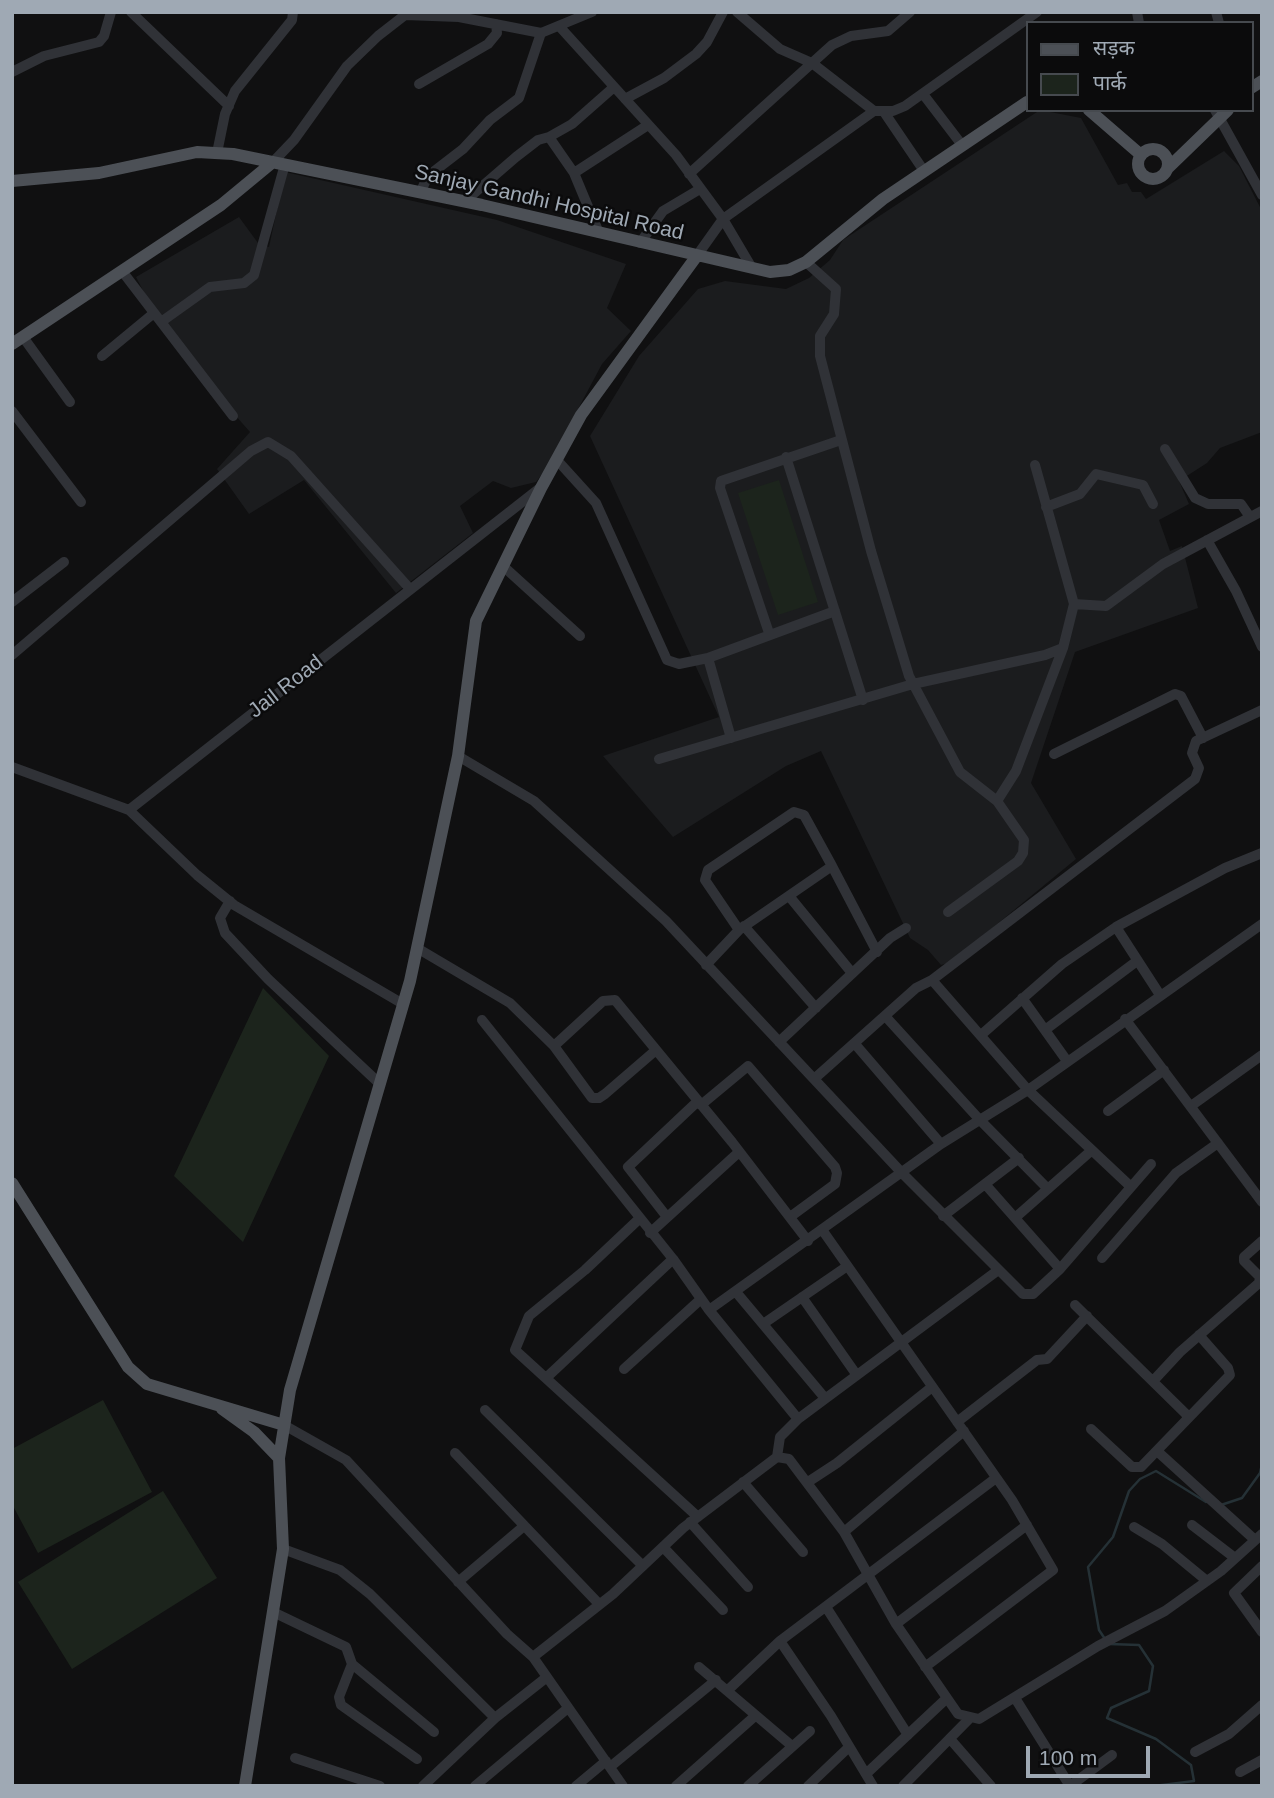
<!DOCTYPE html>
<html>
<head>
<meta charset="utf-8">
<style>
  body { margin:0 }
  #map { position:relative; width:1274px; height:1798px; overflow:hidden; background:#101011; font-family:Arial,"Noto Sans Devanagari",sans-serif }
  canvas { display:block }
  .frame { position:absolute; inset:0; border:14px solid #9fa9b4; pointer-events:none }
  .legend { position:absolute; left:1026px; top:21px; width:228px; height:91px; box-sizing:border-box; background:#0b0b0c; border:2px solid #464a4f; margin:0; padding:9px 12px; list-style:none; font-size:21px; color:#9fa9b4 }
  .legend li { display:flex; align-items:center; gap:14px; height:35px }
  .legend b { width:35px; border:2px solid #464a4f }
  .scale { position:absolute; left:1026px; top:1746px; width:124px; height:32px; box-sizing:border-box; border:4px solid #9fa9b4; border-top:0; padding-left:9px; font-size:21px; line-height:24px; white-space:nowrap; color:#9fa9b4; -webkit-text-stroke:5px #0b0b0c; paint-order:stroke }
</style>
</head>
<body>
<div id="map">
<canvas width="1274" height="1798"></canvas>
<div class="frame"></div>
<ul class="legend">
<li><b style="height:9px;background:#4c5056"></b>सड़क</li>
<li><b style="height:19px;background:#1c241c"></b>पार्क</li>
</ul>
<div class="scale">100 m</div>
</div>
<script>
const ctx = document.querySelector('canvas').getContext('2d');
ctx.lineJoin = 'round';
function fill(path, color) {
  ctx.fillStyle = color;
  ctx.fill(path, 'evenodd');
}
function shape(rows) {
  const path = new Path2D();
  for (const r of rows) {
    if (r.length === 3) {
      path.moveTo(r[0] + r[2], r[1]);
      path.arc(r[0], r[1], r[2], 0, 2 * Math.PI);
      continue;
    }
    path.moveTo(r[0], r[1]);
    for (let i = 2; i < r.length; i += 2) path.lineTo(r[i], r[i + 1]);
  }
  return path;
}
function stroke(path, color, width, dash) {
  ctx.strokeStyle = color;
  ctx.lineWidth = width;
  ctx.lineCap = dash ? 'butt' : 'round';
  ctx.setLineDash(dash || []);
  ctx.stroke(path);
}
function drawText(font, color, halo, rows, align = 'center') {
  ctx.font = font + ' Arial,sans-serif';
  ctx.lineWidth = 5;
  ctx.setLineDash([]);
  ctx.textBaseline = 'middle';
  ctx.strokeStyle = halo;
  ctx.fillStyle = color;
  for (const [text, x, y, turn = 0] of rows) {
    ctx.save();
    ctx.translate(x, y);
    ctx.rotate((+turn || 0) * Math.PI / 180);
    ctx.textAlign = isNaN(turn) ? turn : align;
    if (halo) ctx.strokeText(text, 0, 0);
    ctx.fillText(text, 0, 0);
    ctx.restore();
  }
}
const built = shape([
  [1040,110,1081,118,1118,185,1127,183,1132,192,1141,192,1146,199,1224,151,1239,166,1262,211,1262,432,1220,448,1207,463,1179,481,1189,504,1159,520,1170,551,1182,546,1198,608,1075,652,1031,783,1076,859,951,962,941,965,928,950,910,938,821,751,786,766,673,837,603,756,719,717,590,436,639,356,698,289,725,281,786,289,809,278,830,260,843,240],
  [285,172,497,220,626,264,607,308,631,331,602,364,546,469,536,482,511,488,493,481,460,506,473,533,396,593,304,480,249,514,217,469,250,432,168,339,136,277,239,217,258,243,269,247]
]);
const green = shape([
  [779,480,818,602,778,615,738,493],
  [263,988,329,1056,243,1242,174,1176],
  [103,1400,152,1492,38,1553,12,1504,12,1449],
  [163,1491,217,1578,72,1669,18,1582]
]);
const stream = shape([
  [1221,1505,1242,1498,1260,1473,1262,1464],
  [1105,1639,1099,1630,1088,1567,1113,1537,1129,1491,1140,1479,1156,1471,1206,1502],
  [1109,1644,1139,1645,1153,1666,1149,1691,1111,1708,1107,1718,1156,1739,1191,1765,1194,1781,1154,1786]
]);
const minor = shape([
  [131,12,229,106],
  [737,12,780,49,812,63,874,111],
  [1137,12,1139,23],
  [1216,12,1219,23],
  [559,26,676,155,723,219,752,268],
  [12,72,44,56,99,42,104,36,111,12],
  [419,84,488,44,497,33,496,24],
  [923,94,962,145],
  [625,99,664,78,696,54,707,42,723,12],
  [1215,110,1262,195],
  [884,112,924,171],
  [217,153,225,114,235,91,292,20,293,12],
  [273,162,294,140,347,66,378,36,405,15,459,17,541,33,592,12],
  [574,173,648,125],
  [689,174,832,45,851,36,888,31,910,12],
  [420,193,428,176,463,149,490,120,519,98,541,33],
  [464,202,516,157,538,140,549,137],
  [599,233,574,173,549,137,572,124,614,87],
  [640,243,663,211,700,189],
  [696,257,723,219,874,111,893,111,905,106,1037,12],
  [806,262,836,289,834,314,820,336,820,356,871,551,909,676,960,772,997,801,1024,840,1023,853,1018,861,948,912],
  [122,271,233,416],
  [161,322,210,287,244,283,254,275,285,164],
  [23,337,70,402],
  [102,356,154,313],
  [12,411,81,502],
  [1165,449,1195,498,1208,504,1241,504,1250,517],
  [786,457,863,700],
  [557,460,596,503,667,660,679,664,708,658],
  [1046,507,1080,494,1096,474,1143,485,1153,504],
  [1207,540,1236,591,1262,647],
  [503,566,580,636],
  [12,602,64,562],
  [1074,604,1106,606,1163,564,1262,511],
  [769,633,720,488,721,481,841,440],
  [12,655,251,451,268,442,291,456,410,589],
  [731,738,708,658,835,611],
  [1054,754,1175,694,1181,696,1203,738],
  [458,756,534,801,666,921,902,1173,1023,1294,1033,1294,1060,1269,1151,1164],
  [659,759,913,684,1045,655,1063,648,1074,604,1035,465],
  [12,767,129,810,540,488],
  [997,801,1016,771,1063,648],
  [129,810,197,875,234,905,403,1004],
  [789,896,852,973],
  [230,901,220,918,225,933,268,979,380,1084],
  [744,926,816,1008],
  [739,930,705,880,708,870,794,812,804,815,832,866],
  [417,948,510,1003,554,1046,592,1098,599,1098,605,1094,656,1050],
  [706,965,739,930,832,866,877,952],
  [932,980,1028,1090,1130,1186],
  [1160,995,1116,927,1225,868,1262,853],
  [1022,998,1067,1061],
  [886,1017,979,1119,1048,1189],
  [1125,1019,1262,1202],
  [482,1020,673,1259,709,1310,941,1144,1028,1090,1262,924],
  [1045,1030,1137,961],
  [981,1035,1062,964,1116,927],
  [779,1042,890,938,906,928],
  [855,1044,941,1144],
  [554,1046,603,1001,615,1000,732,1142,808,1241],
  [814,1079,916,988,932,980,1195,779,1199,768,1192,753,1196,741,1262,710],
  [701,1105,748,1066,835,1167,837,1173,835,1184,790,1217],
  [1191,1106,1262,1055],
  [1108,1111,1164,1070],
  [985,1184,1060,1269],
  [943,1216,1019,1158],
  [667,1217,628,1167,698,1101],
  [1016,1217,1092,1150],
  [639,1219,585,1270,529,1316,515,1350,698,1517],
  [823,1231,1012,1500,1053,1570,925,1667],
  [650,1233,739,1152],
  [1102,1258,1176,1173,1218,1143],
  [736,1292,824,1397],
  [802,1297,856,1374],
  [1075,1305,1189,1417],
  [709,1310,798,1419,997,1271],
  [763,1324,846,1267],
  [624,1369,701,1299],
  [546,1378,673,1259],
  [1154,1380,1180,1352,1259,1283,1260,1277,1244,1261,1244,1257,1262,1241],
  [485,1410,643,1566],
  [957,1422,1037,1360,1047,1359,1087,1316],
  [284,1425,346,1460,507,1634,533,1657,613,1594,683,1528,777,1457,789,1459,844,1532,896,1624,958,1714,979,1719,1098,1646,1165,1611,1221,1571,1262,1534],
  [1091,1429,1132,1467,1141,1467,1230,1375,1228,1368,1199,1335],
  [1157,1451,1255,1540],
  [455,1453,599,1604],
  [777,1457,780,1437,798,1419],
  [743,1482,803,1552],
  [808,1482,837,1463,932,1387],
  [690,1522,748,1587],
  [1192,1525,1235,1558],
  [1134,1527,1162,1544,1207,1581],
  [844,1532,964,1431],
  [663,1547,723,1610],
  [283,1549,340,1570,370,1594,495,1718],
  [1262,1566,1234,1593,1262,1632],
  [458,1582,524,1526],
  [826,1607,908,1735],
  [273,1612,346,1647,352,1664,434,1732],
  [896,1624,1027,1525],
  [780,1641,831,1716,873,1786],
  [533,1657,623,1786],
  [352,1664,339,1697,341,1705,417,1759],
  [699,1667,792,1746],
  [728,1690,780,1641,996,1478],
  [1015,1698,1070,1786],
  [951,1740,991,1786],
  [1195,1752,1229,1734,1262,1705],
  [295,1758,380,1786],
  [610,1767,716,1680],
  [1240,1772,1262,1760],
  [867,1773,947,1698],
  [423,1786,495,1718,547,1677],
  [475,1786,568,1708],
  [576,1786,606,1761],
  [676,1786,755,1716],
  [748,1786,810,1731],
  [808,1786,849,1747],
  [903,1786,970,1718],
  [1070,1786,1112,1755]
]);
const major = shape([
  [1251,88,1262,81],
  [1089,110,1141,155],
  [1153,164,15],
  [1167,169,1228,110],
  [12,181,99,173,197,152,233,154,482,205,770,272,789,270,806,262,883,199,1027,102],
  [12,344,221,205,273,162],
  [12,1183,128,1367,147,1384,284,1425],
  [222,1409,254,1432,279,1458],
  [245,1786,283,1549,279,1458,290,1390,410,981,458,756,476,621,541,488,581,415,696,257]
]);
const streetNames = [
  ["Sanjay Gandhi Hospital Road",549,203,13],
  ["Jail Road",286,687,-38]
];
fill(built, '#1b1c1e');
fill(green, '#1c241c');
stroke(stream, '#253136', 2.5);
stroke(minor, '#303237', 10);
stroke(major, '#4c5056', 12);
drawText('21px', '#9fa9b4', '#0b0b0c', streetNames);
</script>
</body>
</html>
